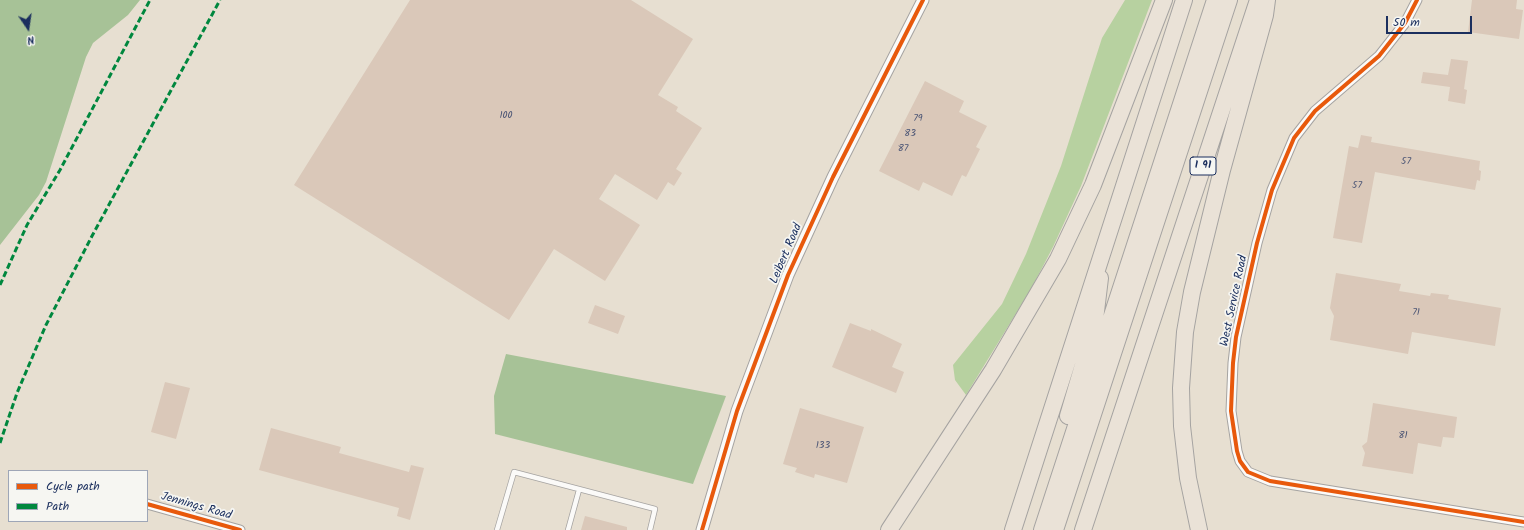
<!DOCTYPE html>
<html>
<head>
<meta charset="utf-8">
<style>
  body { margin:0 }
  #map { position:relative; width:1524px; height:530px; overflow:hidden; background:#e7dfd1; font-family:Kalam,sans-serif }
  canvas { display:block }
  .legend { position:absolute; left:8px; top:470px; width:140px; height:52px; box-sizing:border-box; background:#f6f6f2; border:1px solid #9ea6b7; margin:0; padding:5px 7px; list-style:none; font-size:12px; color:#1b2f5e }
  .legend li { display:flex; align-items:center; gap:8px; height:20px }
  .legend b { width:20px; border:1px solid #9ea6b7 }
  .north { position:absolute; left:8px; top:8px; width:40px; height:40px; -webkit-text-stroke:3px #f6f6f2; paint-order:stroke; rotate:167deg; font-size:11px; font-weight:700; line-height:16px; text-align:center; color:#1b2f5e }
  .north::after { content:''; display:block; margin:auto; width:14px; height:18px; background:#1b2f5e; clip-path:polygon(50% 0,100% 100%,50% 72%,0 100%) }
  .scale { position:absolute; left:1386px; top:16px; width:86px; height:18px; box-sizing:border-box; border:2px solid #1b2f5e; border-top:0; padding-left:5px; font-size:12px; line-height:14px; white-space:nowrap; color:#1b2f5e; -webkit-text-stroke:3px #f6f6f2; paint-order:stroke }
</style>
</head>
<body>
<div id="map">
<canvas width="1524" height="530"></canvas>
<ul class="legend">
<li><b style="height:5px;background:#e8590c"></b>Cycle path</li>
<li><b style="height:5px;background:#00873e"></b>Path</li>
</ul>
<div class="north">N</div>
<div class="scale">50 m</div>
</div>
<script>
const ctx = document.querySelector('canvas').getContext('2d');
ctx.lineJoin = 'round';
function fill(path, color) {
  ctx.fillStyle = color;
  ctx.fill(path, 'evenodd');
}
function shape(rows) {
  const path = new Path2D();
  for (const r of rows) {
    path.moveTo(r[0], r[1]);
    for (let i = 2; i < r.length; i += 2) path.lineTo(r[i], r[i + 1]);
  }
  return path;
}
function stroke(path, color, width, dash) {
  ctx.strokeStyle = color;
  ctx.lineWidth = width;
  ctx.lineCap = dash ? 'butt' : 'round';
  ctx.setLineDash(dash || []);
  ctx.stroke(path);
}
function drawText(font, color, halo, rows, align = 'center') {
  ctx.font = font + ' Kalam,sans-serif';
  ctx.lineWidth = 3.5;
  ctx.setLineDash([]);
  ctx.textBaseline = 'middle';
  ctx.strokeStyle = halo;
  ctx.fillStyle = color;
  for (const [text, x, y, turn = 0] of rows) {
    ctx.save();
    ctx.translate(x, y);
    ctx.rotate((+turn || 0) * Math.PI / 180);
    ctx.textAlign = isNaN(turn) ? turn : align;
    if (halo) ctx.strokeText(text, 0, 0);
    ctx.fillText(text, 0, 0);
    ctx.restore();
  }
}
const green = shape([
  [1125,0,1152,0,1081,186,1053,247,1031,289,966,395,955,380,953,365,1002,304,1026,254,1061,166,1102,38]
]);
const forest = shape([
  [0,0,140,0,128,15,93,43,86,57,46,182,39,195,0,245],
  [506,354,726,396,693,484,495,434,494,396]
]);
const building = shape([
  [410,0,631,0,693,39,658,95,678,107,676,111,702,128,676,169,682,173,674,186,668,182,657,200,615,174,599,199,640,225,605,281,554,249,509,320,294,185],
  [1472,0,1517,0,1516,9,1523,10,1519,39,1468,32],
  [1451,59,1468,61,1464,89,1467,90,1465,104,1448,101,1450,87,1421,83,1423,72,1448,75],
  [925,81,964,101,959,112,987,126,976,147,980,149,966,177,962,175,952,196,923,182,919,191,879,171],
  [1361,135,1372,137,1371,142,1480,161,1479,170,1481,171,1480,181,1477,180,1475,190,1375,172,1362,243,1333,238,1349,146,1358,148],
  [1336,273,1401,284,1399,291,1430,296,1431,293,1449,295,1448,299,1501,308,1495,346,1412,332,1408,354,1330,340,1334,316,1330,308],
  [595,305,625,316,618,334,588,323],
  [850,323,871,331,871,329,902,344,892,367,904,372,896,393,832,367],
  [165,382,190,388,176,439,151,432],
  [1373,403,1457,417,1454,438,1443,437,1441,447,1418,443,1413,474,1362,466,1365,453,1362,446,1367,442],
  [800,408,864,427,847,483,815,474,814,478,795,472,797,468,783,464],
  [271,428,341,447,339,453,409,472,411,465,424,468,410,520,397,516,399,508,259,470],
  [585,516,627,527,627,530,581,530]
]);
const service = shape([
  [497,530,514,472,655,509,650,530],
  [568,530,579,490]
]);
const minor = shape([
  [1417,0,1405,23,1379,56,1315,111,1294,138,1272,190,1257,243,1236,337,1233,363,1231,411,1237,451,1240,461,1248,472,1270,481,1524,522],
  [147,504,240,530]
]);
const tertiary = shape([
  [702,530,737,411,788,275,833,177,923,0]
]);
const motorway = shape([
  [1068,416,1094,328,1100,278],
  [889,530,993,370,1058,259,1093,185,1164,0],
  [1013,530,1184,0],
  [1042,530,1215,0],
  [1055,530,1229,0],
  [1083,530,1258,0],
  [1199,530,1188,478,1182,426,1181,388,1185,332,1192,292,1222,170,1265,15,1267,0]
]);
const quiet = shape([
  [0,285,27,225,60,170,150,0],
  [0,443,17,393,46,325,92,236,220,0]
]);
const cycleway = shape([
  [1417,0,1405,23,1379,56,1315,111,1294,138,1272,190,1257,243,1236,337,1233,363,1231,411,1237,451,1240,461,1248,472,1270,481,1524,522],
  [147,504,240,530],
  [702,530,737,411,788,275,833,177,923,0]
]);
const numberNames = [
  ["100",506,116],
  ["79",918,119],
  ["83",910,134],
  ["87",903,149],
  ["57",1406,162],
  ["57",1357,186],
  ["71",1416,313],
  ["81",1403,436],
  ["133",823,446]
];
const shields = [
  [1203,166,26]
];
const shieldNames = [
  ["I 91",1203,166]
];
const streetNames = [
  ["Leibert Road",787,254,-67],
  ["West Service Road",1235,301,-78],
  ["Jennings Road",196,507,16]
];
fill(green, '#b7d1a0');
fill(forest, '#a7c297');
fill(building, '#dac8b9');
stroke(service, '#a5a3a1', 6);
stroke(minor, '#a5a3a1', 11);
stroke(tertiary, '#a5a3a1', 13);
stroke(motorway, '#a5a3a1', 18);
stroke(service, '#fbfaf8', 4.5);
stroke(minor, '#fbfaf8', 9);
stroke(tertiary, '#fbfaf8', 11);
stroke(motorway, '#eae2d7', 16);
stroke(quiet, '#00873e', 3, [6, 3]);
stroke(cycleway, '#e8590c', 4);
drawText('10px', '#4b5575', null, numberNames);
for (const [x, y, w] of shields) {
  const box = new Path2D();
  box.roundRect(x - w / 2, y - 9, w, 18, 3);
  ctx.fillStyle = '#f6f6f2';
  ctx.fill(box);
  stroke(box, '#1b2f5e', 1);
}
drawText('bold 11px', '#1b2f5e', null, shieldNames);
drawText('12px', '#1b2f5e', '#f6f6f2', streetNames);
</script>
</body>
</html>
